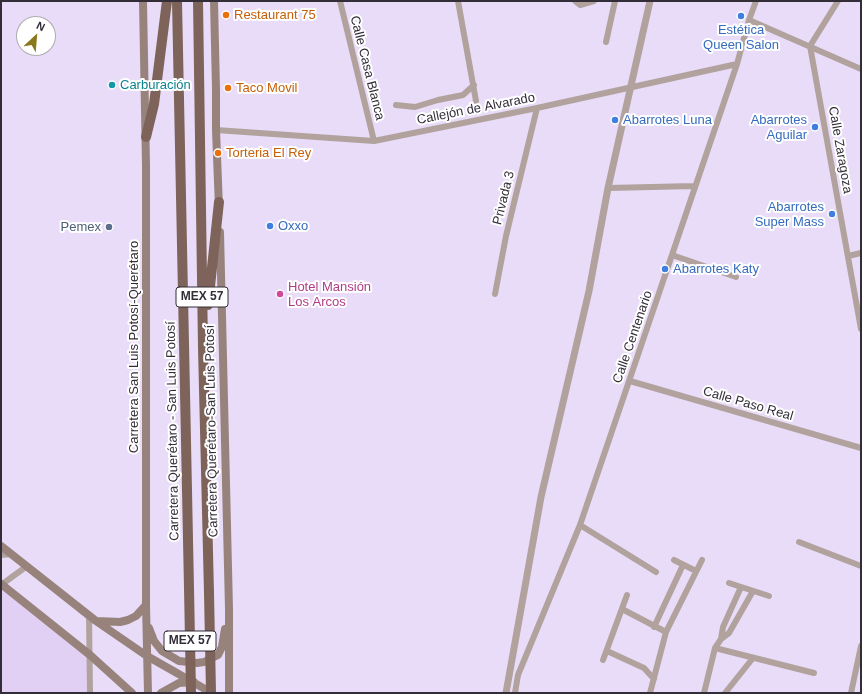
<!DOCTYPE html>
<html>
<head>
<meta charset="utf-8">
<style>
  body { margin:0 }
  #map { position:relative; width:862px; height:694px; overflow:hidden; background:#e9dcf8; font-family:Helvetica,sans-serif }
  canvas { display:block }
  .frame { position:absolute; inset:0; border:2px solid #332d38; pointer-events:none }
  .north { position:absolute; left:16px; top:16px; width:40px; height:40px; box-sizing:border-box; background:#fff; border:1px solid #adabaf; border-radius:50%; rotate:26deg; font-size:11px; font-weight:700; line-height:16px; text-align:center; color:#332d38 }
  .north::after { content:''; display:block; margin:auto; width:14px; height:18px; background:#8b781c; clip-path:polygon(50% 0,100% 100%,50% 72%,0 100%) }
</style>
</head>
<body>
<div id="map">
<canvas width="862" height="694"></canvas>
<div class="frame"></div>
<div class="north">N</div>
</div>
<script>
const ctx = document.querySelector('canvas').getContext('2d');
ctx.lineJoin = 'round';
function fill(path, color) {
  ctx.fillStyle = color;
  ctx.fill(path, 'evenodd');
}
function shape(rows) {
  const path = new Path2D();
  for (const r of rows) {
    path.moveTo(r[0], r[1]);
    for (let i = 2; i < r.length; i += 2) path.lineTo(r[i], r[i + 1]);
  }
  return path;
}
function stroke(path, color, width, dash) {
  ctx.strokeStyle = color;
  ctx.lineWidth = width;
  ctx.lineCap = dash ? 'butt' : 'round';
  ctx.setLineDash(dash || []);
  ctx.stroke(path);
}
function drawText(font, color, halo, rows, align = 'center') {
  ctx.font = font + ' Helvetica,sans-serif';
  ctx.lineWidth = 4;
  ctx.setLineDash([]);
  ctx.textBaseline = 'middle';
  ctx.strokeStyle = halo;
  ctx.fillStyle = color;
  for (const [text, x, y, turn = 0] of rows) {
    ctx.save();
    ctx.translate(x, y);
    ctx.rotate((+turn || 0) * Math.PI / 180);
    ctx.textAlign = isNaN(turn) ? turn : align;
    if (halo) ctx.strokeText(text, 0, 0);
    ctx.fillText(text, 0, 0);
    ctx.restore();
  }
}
const built = shape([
  [1,588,87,654,87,693,1,693]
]);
const minor = shape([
  [340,1,374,141],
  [458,1,476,101],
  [575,1,580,5,594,1],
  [838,1,810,46,861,329],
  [749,20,861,69],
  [606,42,615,1],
  [396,105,415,107,438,100,463,95,474,85],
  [216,130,374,141,537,108,737,64],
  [608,188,695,186],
  [672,255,736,277],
  [848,256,861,253],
  [495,294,506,236,537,108],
  [630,381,861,448],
  [580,525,656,572],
  [799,542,861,566],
  [1,555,12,554],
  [674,560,696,571],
  [729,583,769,596],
  [1,585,27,566],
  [622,609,666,632],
  [89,616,90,693],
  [654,627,683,565],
  [721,639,729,633,753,591],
  [715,648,814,673],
  [607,651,644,668,654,679],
  [603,660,627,595],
  [515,693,518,675,580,525,737,64,749,20,756,1],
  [650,693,666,632,702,560],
  [704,693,715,648,721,639,723,627,741,587],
  [725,693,753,658],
  [851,693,861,646]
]);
const tertiary = shape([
  [506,693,541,497,589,291,608,188,650,1]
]);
const secondary = shape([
  [143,1,146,165,146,605,148,693],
  [214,1,216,89,216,130,219,208],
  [220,232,229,609,229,693],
  [1,546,96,621,147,656,212,693],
  [1,584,90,655,132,693],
  [97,621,120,622,128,620,136,616,146,605],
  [149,628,154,641,162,651,179,661,197,663,204,662,218,655,222,647,225,629],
  [161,693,179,683,194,682]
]);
const trunk = shape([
  [177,1,189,588],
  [198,1,203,348,209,593],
  [146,137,154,104,167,1],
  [208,305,219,202]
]);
const trunkBridge = shape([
  [189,588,191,693],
  [209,593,211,693]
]);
const markers = [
  [226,15,4,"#e8710a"],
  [741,16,4,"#3f7fe0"],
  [112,85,4,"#0f9aa8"],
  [228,88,4,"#e8710a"],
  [615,120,4,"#3f7fe0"],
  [815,127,4,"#3f7fe0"],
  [218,153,4,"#e8710a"],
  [832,214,4,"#3f7fe0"],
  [270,226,4,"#3f7fe0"],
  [109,227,4,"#5c6f8a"],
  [665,269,4,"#3f7fe0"],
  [280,294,4,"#d1479c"]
];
const shields = [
  [202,297,52],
  [190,641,52]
];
const shieldNames = [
  ["MEX 57",202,297],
  ["MEX 57",190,641]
];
const foodNames = [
  ["Restaurant 75",234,15],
  ["Taco Movil",236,88],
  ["Torteria El Rey",226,153]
];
const shopNames = [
  ["Estética",741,30,"center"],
  ["Queen Salon",741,45,"center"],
  ["Abarrotes Luna",623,120],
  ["Abarrotes",807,120,"right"],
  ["Aguilar",807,135,"right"],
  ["Abarrotes",824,207,"right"],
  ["Super Mass",824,222,"right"],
  ["Oxxo",278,226],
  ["Abarrotes Katy",673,269]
];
const streetNames = [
  ["Calle Casa Blanca",367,68,76],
  ["Callejón de Alvarado",476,109,-11],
  ["Calle Zaragoza",840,150,80],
  ["Privada 3",504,198,-76],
  ["Calle Centenario",633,337,-71],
  ["Carretera San Luis Potosí-Querétaro",134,347,-90],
  ["Calle Paso Real",748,404,16],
  ["Carretera Querétaro - San Luis Potosí",173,431,-91],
  ["Carretera Querétaro-San Luis Potosí",212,431,-91]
];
const cultureNames = [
  ["Carburación",120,85]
];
const serviceNames = [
  ["Pemex",101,227]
];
const hotelNames = [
  ["Hotel Mansión",288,287],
  ["Los Arcos",288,302]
];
fill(built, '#e1d0f3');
stroke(minor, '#b1a29e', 6);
stroke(tertiary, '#b1a29e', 7);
stroke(secondary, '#98837c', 8);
stroke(trunk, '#7e635a', 10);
stroke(trunkBridge, '#7e635a', 10);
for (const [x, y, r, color] of markers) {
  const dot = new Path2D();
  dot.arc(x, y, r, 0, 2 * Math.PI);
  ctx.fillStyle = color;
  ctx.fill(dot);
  stroke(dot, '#fff', 1.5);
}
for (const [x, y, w] of shields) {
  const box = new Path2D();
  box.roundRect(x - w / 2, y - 10, w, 20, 3);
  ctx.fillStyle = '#fff';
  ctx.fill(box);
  stroke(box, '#332d38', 1);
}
drawText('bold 12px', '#332d38', null, shieldNames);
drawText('13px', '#c56008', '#fff', foodNames, 'left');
drawText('13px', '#366cbe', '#fff', shopNames, 'left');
drawText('13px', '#332d38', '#fff', streetNames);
drawText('13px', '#0d838f', '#fff', cultureNames, 'left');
drawText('13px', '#4e5e75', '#fff', serviceNames, 'right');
drawText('13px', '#b23c85', '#fff', hotelNames, 'left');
</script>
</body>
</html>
